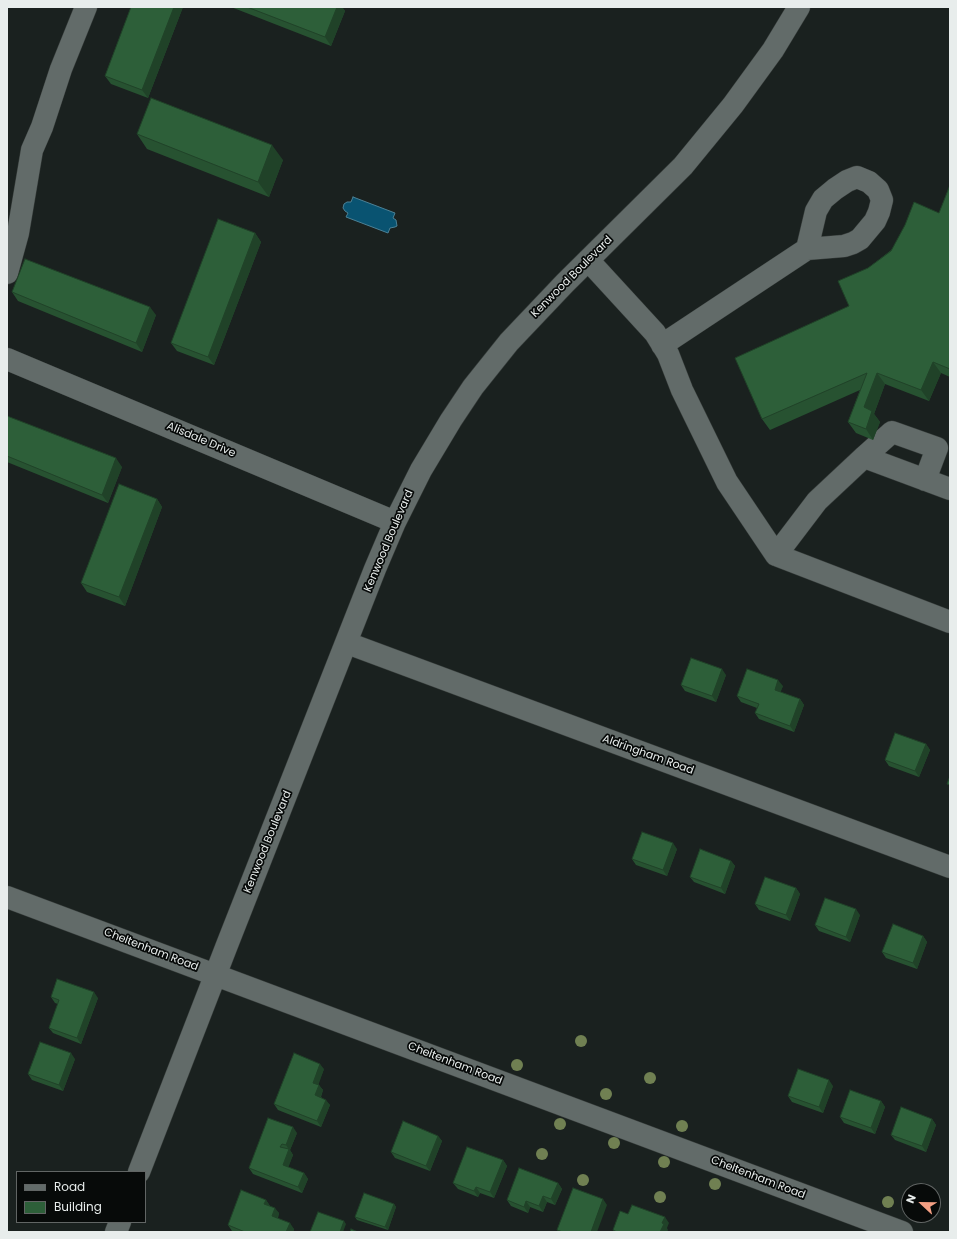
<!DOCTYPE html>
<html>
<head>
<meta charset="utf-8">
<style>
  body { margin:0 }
  #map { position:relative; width:957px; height:1239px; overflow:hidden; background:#1a211f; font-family:Poppins,sans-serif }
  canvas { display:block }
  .frame { position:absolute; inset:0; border:8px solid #e8edec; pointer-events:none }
  .legend { position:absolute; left:16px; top:1171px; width:130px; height:52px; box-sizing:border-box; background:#070a09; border:1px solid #616564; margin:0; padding:5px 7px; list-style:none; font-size:12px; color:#e8edec }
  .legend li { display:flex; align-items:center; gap:8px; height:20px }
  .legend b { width:20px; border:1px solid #616564 }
  .north { position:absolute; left:901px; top:1183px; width:40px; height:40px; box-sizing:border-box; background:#070a09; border:1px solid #616564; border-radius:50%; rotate:292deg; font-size:11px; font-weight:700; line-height:16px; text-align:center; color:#e8edec }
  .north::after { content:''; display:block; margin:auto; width:14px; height:18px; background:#f39f83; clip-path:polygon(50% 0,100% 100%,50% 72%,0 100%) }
</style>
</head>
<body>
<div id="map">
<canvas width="957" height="1239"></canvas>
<div class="frame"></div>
<ul class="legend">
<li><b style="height:5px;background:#626b69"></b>Road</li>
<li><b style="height:11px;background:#2d5f39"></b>Building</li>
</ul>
<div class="north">N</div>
</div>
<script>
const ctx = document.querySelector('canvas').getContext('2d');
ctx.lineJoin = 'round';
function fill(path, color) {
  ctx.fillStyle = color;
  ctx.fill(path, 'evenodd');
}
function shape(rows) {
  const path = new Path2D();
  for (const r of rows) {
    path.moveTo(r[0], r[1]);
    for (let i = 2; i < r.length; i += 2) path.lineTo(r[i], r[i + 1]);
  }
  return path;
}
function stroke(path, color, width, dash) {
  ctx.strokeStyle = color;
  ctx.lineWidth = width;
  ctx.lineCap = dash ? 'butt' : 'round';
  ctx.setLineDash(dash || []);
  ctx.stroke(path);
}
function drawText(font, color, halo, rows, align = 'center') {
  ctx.font = font + ' Poppins,sans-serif';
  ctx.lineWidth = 3.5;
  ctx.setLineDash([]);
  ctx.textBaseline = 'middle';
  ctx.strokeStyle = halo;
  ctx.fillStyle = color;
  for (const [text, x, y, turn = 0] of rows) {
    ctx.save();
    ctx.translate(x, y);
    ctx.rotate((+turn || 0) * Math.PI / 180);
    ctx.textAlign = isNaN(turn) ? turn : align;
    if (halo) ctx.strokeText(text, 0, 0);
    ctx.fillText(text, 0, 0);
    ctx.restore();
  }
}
const water = shape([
  [353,197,395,213,393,218,396,220,397,226,395,227,390,228,388,233,346,217,348,213,345,211,343,208,344,204,347,202,351,202,353,197]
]);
const minor = shape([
  [588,260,655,333,668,354,682,390,727,482,776,555,950,622],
  [7,273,18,233,32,150,42,127,61,69,86,7],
  [662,345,807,249,844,246,853,243,860,239,875,221,879,212,882,200,878,190,869,182,857,177,847,181,835,189,823,199,816,211,807,249],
  [7,359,395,522],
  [864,457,892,432,937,448,925,480],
  [776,555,817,501,864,457,950,489],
  [347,643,950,867],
  [7,897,902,1232],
  [139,1172,227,945,375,569,395,522,421,470,451,420,473,387,509,342,565,283,683,166,733,105,773,50,799,7],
  [116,1232,120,1222]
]);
const trees = [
  [581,1041],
  [517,1065],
  [650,1078],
  [606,1094],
  [560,1124],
  [682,1126],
  [614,1143],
  [542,1154],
  [664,1162],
  [583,1180],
  [715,1184],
  [660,1197],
  [888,1202]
];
const wall = shape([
  [131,7,183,7,148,98,111,84,105,76],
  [231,7,342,7,345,11,331,46],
  [137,134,283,160,269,197,147,149],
  [950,185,950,377,941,373,929,401,885,384,874,414,880,422,873,440,856,433,848,422,860,390,770,430,762,419,849,306,868,268,939,213],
  [255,233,261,242,214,365,177,351,171,343],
  [12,292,156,315,142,352,18,301],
  [7,416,122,467,108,503,7,462],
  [157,499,162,507,125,606,87,592,81,583],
  [726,675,716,702,685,691,681,685],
  [783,686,780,692,800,699,804,705,794,732,759,719,755,713,757,708,741,702,737,696],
  [926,744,930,750,919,777,889,766,885,760],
  [677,849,667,876,636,865,632,859],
  [731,861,735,866,725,894,694,882,690,877],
  [796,888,800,894,790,921,759,910,755,904],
  [860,915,850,942,819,931,815,925],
  [923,936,927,942,917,969,886,958,882,952],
  [51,997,98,998,81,1044,53,1033,49,1028,58,1004,55,1003],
  [75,1059,63,1091,32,1080,28,1074],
  [324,1069,318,1084,323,1090,321,1097,330,1105,321,1127,278,1110,274,1104],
  [833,1086,823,1113,792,1102,788,1096],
  [881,1101,885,1107,875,1134,844,1123,840,1117],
  [932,1119,936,1125,926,1152,895,1140,891,1135],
  [297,1133,290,1150,293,1155,288,1167,304,1173,308,1179,302,1193,253,1174,249,1168],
  [438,1136,442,1141,430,1171,395,1158,391,1152],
  [503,1160,507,1166,494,1198,480,1193,478,1197,458,1189,453,1183],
  [558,1183,562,1189,555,1205,547,1202,543,1212,530,1207,528,1213,511,1206,507,1200],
  [266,1200,270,1206,279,1213,278,1218,294,1229,293,1232,235,1232,232,1231,228,1225],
  [394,1204,396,1207,388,1230,357,1220,355,1217]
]);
const shadedWall = shape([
  [174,7,183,7,148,98,142,90],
  [337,7,342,7,345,11,331,46,325,37],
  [272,145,283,160,269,197,258,182],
  [255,233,261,242,214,365,208,357],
  [150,307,156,315,142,352,136,343],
  [933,362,941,373,929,401,921,390],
  [877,373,885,384,874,414,880,422,873,440,866,429,864,407],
  [116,458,122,467,108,503,102,495],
  [157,499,162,507,125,606,119,597],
  [722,669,726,675,716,702,712,696],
  [778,680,783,686,779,696,775,690],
  [800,699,804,705,794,732,790,726],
  [926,744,930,750,919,777,915,771],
  [673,843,677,849,667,876,663,870],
  [731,861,735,866,725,894,721,888],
  [796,888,800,894,790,921,786,915],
  [856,909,860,915,850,942,846,937],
  [923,936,927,942,917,969,913,963],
  [94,992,98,998,81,1044,77,1038],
  [71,1053,75,1059,63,1091,59,1085],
  [320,1064,324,1069,317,1089,313,1083],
  [829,1080,833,1086,823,1113,819,1107],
  [319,1085,323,1090,319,1101,315,1095],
  [326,1100,330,1105,321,1127,317,1121],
  [881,1101,885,1107,875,1134,871,1128],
  [932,1119,936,1125,926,1152,922,1146],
  [293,1127,297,1133,290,1150,293,1155,287,1171,283,1165,289,1150,286,1145],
  [438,1136,442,1141,430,1171,426,1166],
  [503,1160,507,1166,494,1198,490,1192],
  [304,1173,308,1179,302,1193,298,1187],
  [558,1183,562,1189,555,1205,551,1199],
  [476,1187,480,1193,478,1197,474,1191],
  [543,1196,547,1202,543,1212,539,1206],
  [603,1199,607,1205,597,1232,591,1232],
  [266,1200,270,1206,264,1204],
  [526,1201,530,1207,528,1213,524,1207],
  [394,1204,396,1207,388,1230,385,1227],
  [275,1208,279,1213,276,1222,272,1216],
  [665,1217,669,1223,667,1228,668,1230,667,1232,660,1232,662,1223],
  [344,1221,346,1224,343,1232,340,1232],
  [290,1223,294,1229,293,1232,286,1232]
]);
const building = shape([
  [131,7,174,7,142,90,105,76,131,7],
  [247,7,337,7,325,37,247,7],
  [151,98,272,145,258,182,137,134,151,98],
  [950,185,950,369,933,362,921,390,877,373,864,407,872,411,866,429,848,422,867,373,762,419,735,358,849,306,838,281,868,268,891,251,905,225,914,202,939,213,950,185],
  [218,219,255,233,208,357,171,343,218,219],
  [25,259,150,307,136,343,12,292,25,259],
  [7,416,116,458,102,495,7,456,7,416],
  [119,484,157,499,119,597,81,583,119,484],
  [691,658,722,669,712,696,681,685,691,658],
  [747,669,778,680,775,690,800,699,790,726,755,713,759,704,737,696,747,669],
  [895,733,926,744,915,771,885,760,895,733],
  [950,776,950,785,947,784,950,776],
  [642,832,673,843,663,870,632,859,642,832],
  [700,849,731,861,721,888,690,877,700,849],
  [765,877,796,888,786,915,755,904,765,877],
  [825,898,856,909,846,937,815,925,825,898],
  [893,924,923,936,913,963,882,952,893,924],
  [57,979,94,992,77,1038,49,1028,59,1000,51,997,57,979],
  [40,1042,71,1053,59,1085,28,1074,40,1042],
  [294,1053,320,1064,313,1083,319,1085,315,1095,326,1100,317,1121,274,1104,294,1053],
  [798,1069,829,1080,819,1107,788,1096,798,1069],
  [850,1090,881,1101,871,1128,840,1117,850,1090],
  [901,1107,932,1119,922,1146,891,1135,901,1107],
  [268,1118,293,1127,286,1145,282,1144,280,1147,289,1149,283,1165,304,1173,298,1187,249,1168,268,1118],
  [403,1121,438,1136,426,1166,391,1152,403,1121],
  [467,1147,503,1160,490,1192,476,1187,474,1191,453,1183,467,1147],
  [519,1168,558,1183,551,1199,543,1196,539,1206,526,1201,524,1207,507,1200,519,1168],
  [573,1188,603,1199,591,1232,563,1232,557,1230,573,1188],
  [241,1190,266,1200,264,1204,275,1208,272,1216,290,1223,286,1232,245,1232,228,1225,241,1190],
  [364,1193,394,1204,385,1227,355,1217,364,1193],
  [632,1205,665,1217,662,1223,664,1224,660,1232,617,1232,613,1230,620,1211,628,1214,632,1205],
  [318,1212,344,1221,340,1232,310,1232,318,1212],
  [351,1229,358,1232,350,1232,351,1229]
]);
const streetNames = [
  ["Kenwood Boulevard",572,277,-45],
  ["Alisdale Drive",201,440,23],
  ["Kenwood Boulevard",389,541,-67],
  ["Aldringham Road",648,755,20],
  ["Kenwood Boulevard",268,842,-68],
  ["Cheltenham Road",151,950,21],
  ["Cheltenham Road",455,1064,21],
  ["Cheltenham Road",758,1178,21]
];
fill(water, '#095371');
stroke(water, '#4c8196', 1);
stroke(minor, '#373d3b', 23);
stroke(minor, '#626b69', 22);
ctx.fillStyle = '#708052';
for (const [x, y] of trees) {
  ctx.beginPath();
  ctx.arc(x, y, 6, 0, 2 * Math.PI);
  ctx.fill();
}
fill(wall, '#275231');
fill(shadedWall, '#204228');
fill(building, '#2d5f39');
stroke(building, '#204228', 1);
drawText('11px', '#e8edec', '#070a09', streetNames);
</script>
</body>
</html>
